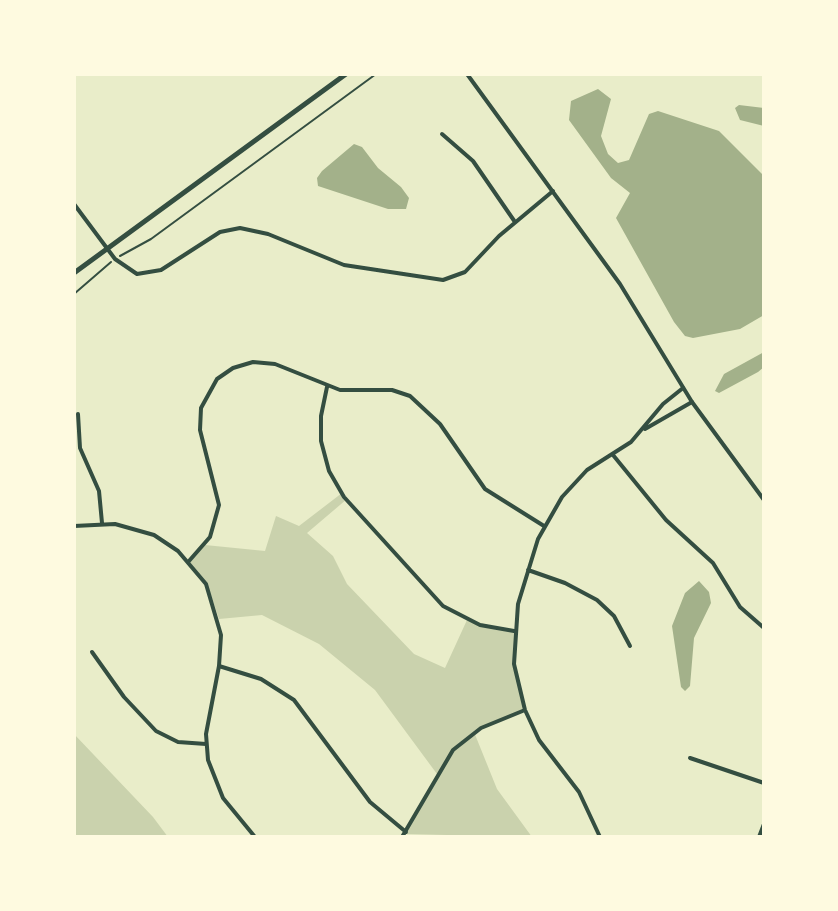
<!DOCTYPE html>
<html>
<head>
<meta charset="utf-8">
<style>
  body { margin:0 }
  #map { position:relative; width:838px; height:911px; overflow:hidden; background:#e9edc9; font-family:Cabin,sans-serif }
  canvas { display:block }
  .frame { position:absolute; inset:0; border:76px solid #fefae0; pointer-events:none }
</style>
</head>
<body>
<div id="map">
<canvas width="838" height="911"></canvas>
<div class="frame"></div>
</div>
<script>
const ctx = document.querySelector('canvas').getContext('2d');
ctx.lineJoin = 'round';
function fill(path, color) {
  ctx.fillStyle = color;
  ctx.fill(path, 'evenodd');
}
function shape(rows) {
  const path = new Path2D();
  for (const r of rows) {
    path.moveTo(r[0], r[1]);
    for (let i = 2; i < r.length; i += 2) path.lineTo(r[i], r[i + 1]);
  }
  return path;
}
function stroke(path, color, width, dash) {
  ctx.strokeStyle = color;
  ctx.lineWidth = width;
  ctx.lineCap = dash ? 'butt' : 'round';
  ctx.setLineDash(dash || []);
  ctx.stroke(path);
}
const green = shape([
  [342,493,347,499,307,533,333,556,347,584,414,654,445,668,467,620,514,631,514,664,525,710,474,732,497,789,532,837,404,834,437,774,375,690,319,644,262,615,219,619,211,595,189,561,205,545,265,551,276,516,299,526],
  [74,734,153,817,168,837,74,837]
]);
const water = shape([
  [598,89,611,99,601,136,608,154,618,163,629,160,649,114,658,111,719,131,764,176,764,315,740,329,693,338,685,336,674,322,616,218,630,193,611,178,569,120,571,101],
  [739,105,764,108,764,126,740,120,735,108],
  [354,144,362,147,378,168,401,187,409,198,406,209,388,209,318,186,317,178,322,171],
  [764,352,764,367,758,372,719,393,715,391,724,374],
  [699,581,709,592,711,603,694,638,690,686,685,691,681,687,672,626,685,593]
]);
const path = shape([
  [120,256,151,239,376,74],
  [74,294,111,262]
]);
const minor = shape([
  [442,134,473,161,515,222],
  [74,204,115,259,137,274,161,270,220,232,240,228,268,234,344,265,443,280,465,272,499,236,553,191],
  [327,387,321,416,321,441,329,471,344,497,443,606,480,625,514,631],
  [78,414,80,448,99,491,102,523],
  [645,429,692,402],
  [613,455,666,520,713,563,740,607,764,628],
  [74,526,115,524,154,535,178,551,206,584,221,635,219,666,206,734,208,760,223,798,255,837],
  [189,561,210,537,219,505,200,430,201,408,217,379,233,368,253,362,275,364,340,390,392,390,410,396,440,424,485,489,544,526],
  [528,570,565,583,597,600,614,616,630,646],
  [92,652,124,697,156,731,178,742,206,744],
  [219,666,261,679,294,700,370,802,406,832],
  [690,758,764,783],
  [402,837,453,750,481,728,525,710],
  [600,837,579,792,539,740,525,710,514,664,518,604,538,539,562,497,587,470,631,442,663,404,683,388],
  [759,837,764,824]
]);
const tertiary = shape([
  [467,74,620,284,692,402,764,500]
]);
const secondary = shape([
  [74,273,346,74]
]);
fill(green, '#cad2ad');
fill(water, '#a3b18a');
stroke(path, '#344e41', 2);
stroke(minor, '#344e41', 4);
stroke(tertiary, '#344e41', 4);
stroke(secondary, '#344e41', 5);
</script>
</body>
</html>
